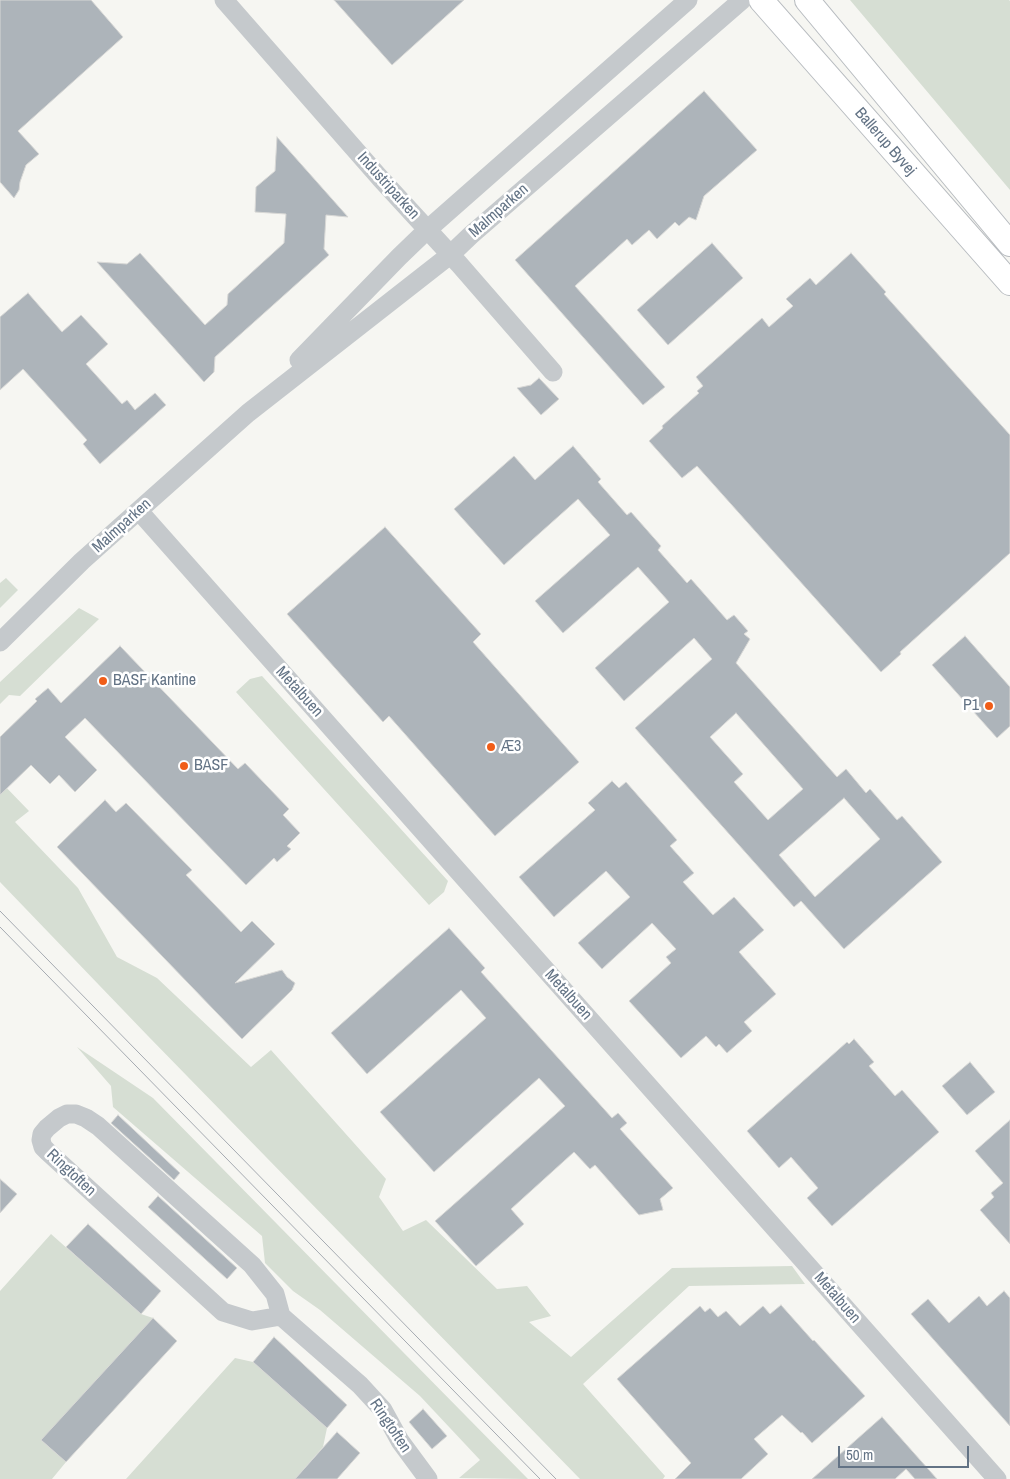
<!DOCTYPE html>
<html>
<head>
<meta charset="utf-8">
<style>
  body { margin:0 }
  #map { position:relative; width:1010px; height:1479px; overflow:hidden; background:#f6f6f2; font-family:"Archivo Narrow",sans-serif }
  canvas { display:block }
  .scale { position:absolute; left:838px; top:1446px; width:131px; height:22px; box-sizing:border-box; border:2px solid #637385; border-top:0; padding-left:6px; font-size:15px; line-height:18px; white-space:nowrap; color:#637385; -webkit-text-stroke:4px #fff; paint-order:stroke }
</style>
</head>
<body>
<div id="map">
<canvas width="1010" height="1479"></canvas>
<div class="scale">50 m</div>
</div>
<script>
const ctx = document.querySelector('canvas').getContext('2d');
ctx.lineJoin = 'round';
function fill(path, color) {
  ctx.fillStyle = color;
  ctx.fill(path, 'evenodd');
}
function shape(rows) {
  const path = new Path2D();
  for (const r of rows) {
    path.moveTo(r[0], r[1]);
    for (let i = 2; i < r.length; i += 2) path.lineTo(r[i], r[i + 1]);
  }
  return path;
}
function stroke(path, color, width, dash) {
  ctx.strokeStyle = color;
  ctx.lineWidth = width;
  ctx.lineCap = dash ? 'butt' : 'round';
  ctx.setLineDash(dash || []);
  ctx.stroke(path);
}
function drawText(font, color, halo, rows, align = 'center') {
  ctx.font = font + ' "Archivo Narrow",sans-serif';
  ctx.lineWidth = 5;
  ctx.setLineDash([]);
  ctx.textBaseline = 'middle';
  ctx.strokeStyle = halo;
  ctx.fillStyle = color;
  for (const [text, x, y, turn = 0] of rows) {
    ctx.save();
    ctx.translate(x, y);
    ctx.rotate((+turn || 0) * Math.PI / 180);
    ctx.textAlign = isNaN(turn) ? turn : align;
    if (halo) ctx.strokeText(text, 0, 0);
    ctx.fillText(text, 0, 0);
    ctx.restore();
  }
}
const green = shape([
  [850,0,1009,0,1010,1,1010,190],
  [6,578,18,590,0,608,0,583],
  [79,608,99,619,20,696,9,695,0,704,0,682],
  [262,676,448,881,444,892,429,905,236,692,250,679],
  [0,781,29,811,15,822,78,888,117,957,157,978,251,1067,271,1050,386,1179,379,1197,403,1231,426,1220,497,1289,527,1286,551,1316,529,1322,571,1357,672,1268,792,1266,805,1284,689,1286,583,1384,665,1476,663,1479,580,1479,148,1036,0,882],
  [77,1047,153,1098,528,1479,459,1478,480,1460,420,1396,320,1310,293,1291,265,1263,262,1236,113,1107,111,1086],
  [51,1234,141,1314,153,1318,42,1441,66,1462,52,1479,0,1479,0,1291],
  [235,1358,253,1362,327,1428,323,1447,295,1479,126,1479]
]);
const building = shape([
  [0,0,91,0,123,37,18,131,39,154,26,165,20,182,19,190,14,198,0,182,0,0],
  [334,0,464,0,392,65,334,0],
  [704,91,757,150,704,196,696,220,689,217,679,226,675,222,657,239,649,230,632,245,627,239,575,286,665,387,643,405,515,260,704,91],
  [277,137,348,217,326,215,324,249,329,255,215,357,214,372,204,382,97,262,127,264,140,253,205,325,227,305,228,294,284,243,286,214,255,212,256,187,275,171,277,137],
  [712,243,743,278,668,345,637,310,712,243],
  [851,253,886,292,884,294,1010,435,1010,553,900,652,901,654,881,672,697,466,682,478,649,441,663,428,662,426,699,393,697,391,703,386,696,377,762,318,769,327,793,306,786,299,810,278,816,285,851,253],
  [28,293,62,332,81,315,108,344,86,364,122,404,127,400,135,410,155,393,166,405,100,464,83,444,87,440,23,369,0,390,0,317,28,293],
  [539,378,559,399,541,415,517,388,531,385,539,378],
  [573,446,601,479,598,482,627,515,631,512,661,546,658,550,687,583,691,579,727,620,734,615,748,631,744,634,750,639,736,663,837,777,846,769,866,793,870,789,897,820,902,816,942,862,844,949,801,901,794,907,635,728,712,659,694,638,624,701,595,668,669,602,638,567,563,633,535,601,610,535,578,499,504,565,454,509,514,456,535,480,573,446],
  [736,713,803,789,768,820,734,782,743,774,710,737,736,713],
  [844,798,880,839,815,897,779,855,844,798],
  [385,527,481,634,473,642,579,762,495,836,389,716,383,722,287,614,385,527],
  [965,636,1010,687,1010,726,997,738,932,665,965,636],
  [120,646,238,769,245,763,289,809,283,815,300,833,287,846,291,849,277,862,274,858,246,885,85,718,65,737,97,770,75,792,59,775,50,784,31,765,0,795,0,737,37,701,35,699,48,688,61,703,120,646],
  [612,781,619,788,626,782,677,840,670,846,694,873,683,882,713,915,734,897,764,930,739,952,776,994,744,1022,752,1031,727,1053,719,1044,716,1047,706,1036,681,1058,629,1001,671,963,666,957,676,949,652,923,602,969,578,943,630,897,606,871,554,917,519,877,595,810,588,803,612,781],
  [105,800,116,812,126,803,192,870,186,875,241,932,252,921,275,944,235,983,282,970,287,977,295,983,292,990,242,1039,57,847,105,800],
  [449,928,485,968,481,972,612,1118,618,1113,627,1123,620,1129,673,1188,660,1199,663,1210,639,1215,595,1165,590,1169,574,1152,511,1209,524,1224,476,1266,435,1221,565,1106,539,1078,434,1172,380,1112,486,1018,461,990,367,1074,331,1033,449,928],
  [854,1039,874,1062,869,1066,895,1096,902,1090,939,1132,832,1226,807,1198,818,1188,791,1157,779,1168,747,1131,847,1042,849,1044,854,1039],
  [970,1062,995,1092,967,1115,942,1086,970,1062],
  [118,1115,180,1173,174,1180,111,1123,118,1115],
  [1010,1120,1010,1244,980,1210,994,1197,991,1193,1003,1183,975,1151,1010,1120],
  [0,1179,17,1194,0,1213,0,1179],
  [158,1196,237,1268,227,1279,148,1207,158,1196],
  [88,1224,161,1291,141,1314,66,1247,88,1224],
  [1004,1291,1010,1298,1010,1426,911,1314,928,1299,949,1323,979,1296,987,1306,1004,1291],
  [781,1305,813,1341,814,1340,865,1396,812,1443,802,1432,801,1433,782,1415,754,1439,768,1454,741,1479,675,1479,691,1463,617,1379,700,1306,705,1312,710,1308,718,1317,726,1311,740,1326,763,1306,770,1314,781,1305],
  [153,1318,177,1341,66,1462,41,1440,153,1318],
  [274,1337,347,1405,327,1428,253,1362,274,1337],
  [423,1409,447,1436,432,1449,409,1422,423,1409],
  [882,1417,937,1479,915,1479,906,1469,895,1479,812,1479,882,1417],
  [337,1432,360,1453,337,1479,295,1479,337,1432]
]);
const minor = shape([
  [224,0,380,178,459,264,553,372],
  [299,360,399,257,427,230,688,0],
  [139,511,997,1479],
  [0,642,82,561,248,413,450,255,471,235,742,0],
  [281,1316,252,1321,223,1312,48,1152,43,1147,41,1140,42,1134,47,1128,59,1118,67,1114,76,1114,86,1118,98,1126,252,1265,275,1294,281,1316,360,1385,383,1410,400,1441,428,1479]
]);
const major = shape([
  [761,0,1010,283],
  [807,0,1010,244]
]);
const tram = shape([
  [0,911,556,1479],
  [0,927,540,1479]
]);
const markers = [
  [103,681,5,"#f05d18"],
  [989,706,5,"#f05d18"],
  [491,747,5,"#f05d18"],
  [184,766,5,"#f05d18"]
];
const streetNames = [
  ["Ballerup Byvej",885,142,49],
  ["Industriparken",388,186,48],
  ["Malmparken",499,211,-41],
  ["Malmparken",122,526,-42],
  ["Metalbuen",299,692,48],
  ["Metalbuen",568,995,48],
  ["Ringtoften",71,1173,43],
  ["Metalbuen",837,1298,49],
  ["Ringtoften",390,1426,56]
];
const poiNames = [
  ["BASF Kantine",113,681],
  ["P1",979,706,"right"],
  ["Æ3",501,747],
  ["BASF",194,766]
];
fill(green, '#d6ded3');
fill(building, '#adb4ba');
stroke(building, '#d7d7d5', 1);
stroke(major, '#b8bcc0', 26);
stroke(minor, '#c5c9cc', 19);
stroke(major, '#fff', 24);
stroke(tram, '#a5aab1', 1);
for (const [x, y, r, color] of markers) {
  const dot = new Path2D();
  dot.arc(x, y, r, 0, 2 * Math.PI);
  ctx.fillStyle = color;
  ctx.fill(dot);
  stroke(dot, '#fff', 2);
}
drawText('16px', '#637385', '#fff', streetNames);
drawText('16px', '#637385', '#fff', poiNames, 'left');
</script>
</body>
</html>
